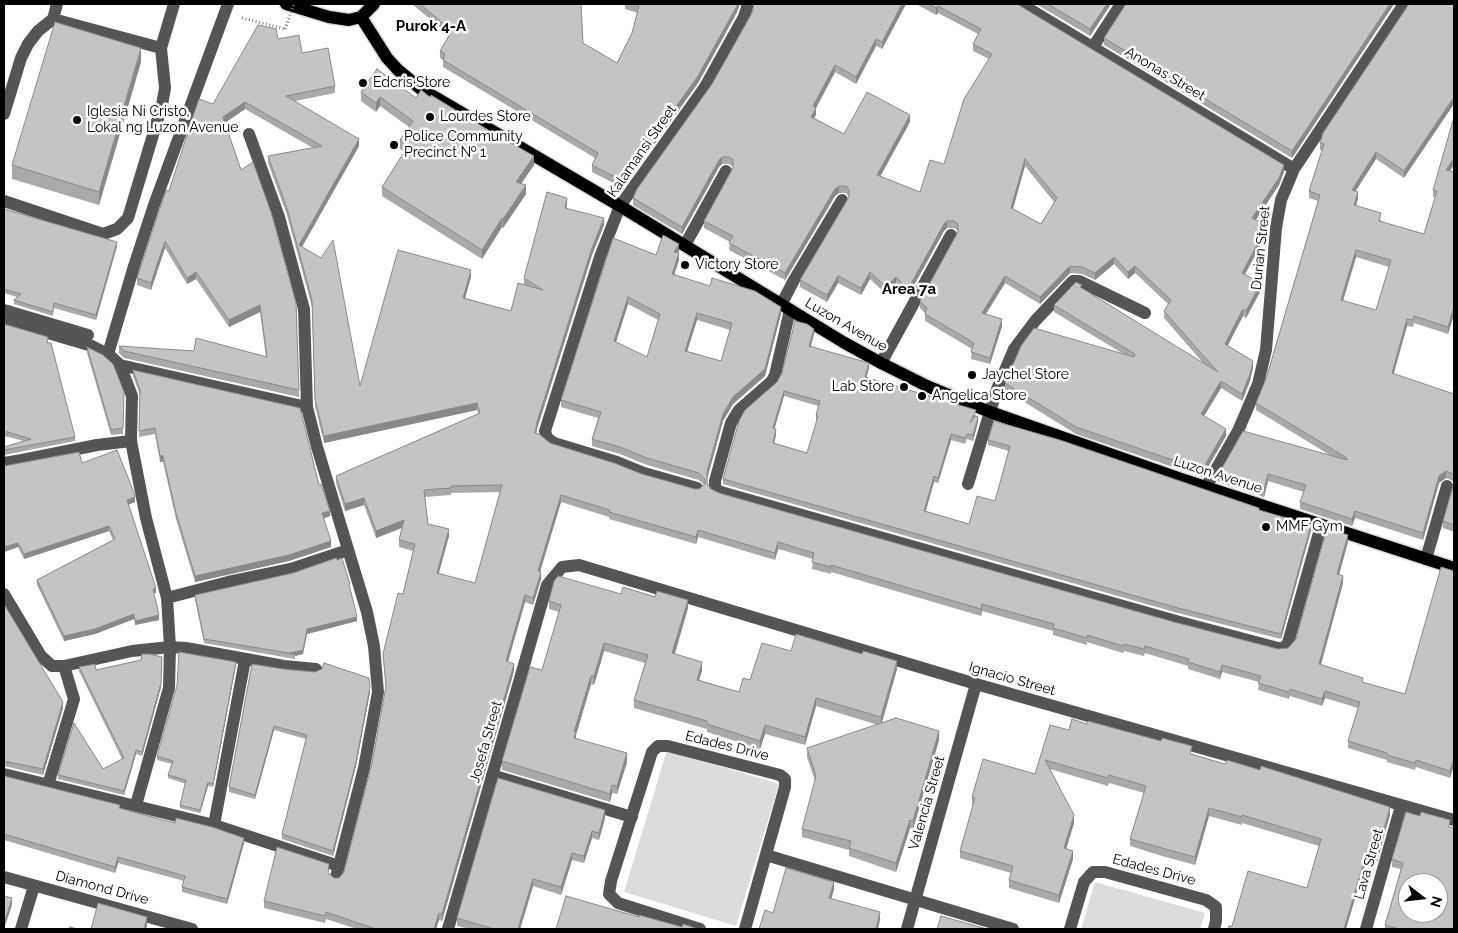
<!DOCTYPE html>
<html>
<head>
<meta charset="utf-8">
<style>
  body { margin:0 }
  #map { position:relative; width:1458px; height:933px; overflow:hidden; background:#fff; font-family:Raleway,sans-serif }
  canvas { display:block }
  .frame { position:absolute; inset:0; border:5px solid #000; pointer-events:none }
  .north { position:absolute; left:1398px; top:873px; width:50px; height:50px; box-sizing:border-box; background:#fff; border:1px solid #999; border-radius:50%; rotate:106deg; font-size:14px; font-weight:700; line-height:20px; text-align:center; color:#000 }
  .north::after { content:''; display:block; margin:auto; width:18px; height:22px; background:#000; clip-path:polygon(50% 0,100% 100%,50% 72%,0 100%) }
</style>
</head>
<body>
<div id="map">
<canvas width="1458" height="933"></canvas>
<div class="frame"></div>
<div class="north">N</div>
</div>
<script>
const ctx = document.querySelector('canvas').getContext('2d');
ctx.lineJoin = 'round';
function fill(path, color) {
  ctx.fillStyle = color;
  ctx.fill(path, 'evenodd');
}
function shape(rows) {
  const path = new Path2D();
  for (const r of rows) {
    path.moveTo(r[0], r[1]);
    for (let i = 2; i < r.length; i += 2) path.lineTo(r[i], r[i + 1]);
  }
  return path;
}
function stroke(path, color, width, dash) {
  ctx.strokeStyle = color;
  ctx.lineWidth = width;
  ctx.lineCap = dash ? 'butt' : 'round';
  ctx.setLineDash(dash || []);
  ctx.stroke(path);
}
function drawText(font, color, halo, rows, align = 'center') {
  ctx.font = font + ' Raleway,sans-serif';
  ctx.lineWidth = 5;
  ctx.setLineDash([]);
  ctx.textBaseline = 'middle';
  ctx.strokeStyle = halo;
  ctx.fillStyle = color;
  for (const [text, x, y, turn = 0] of rows) {
    ctx.save();
    ctx.translate(x, y);
    ctx.rotate((+turn || 0) * Math.PI / 180);
    ctx.textAlign = isNaN(turn) ? turn : align;
    if (halo) ctx.strokeText(text, 0, 0);
    ctx.fillText(text, 0, 0);
    ctx.restore();
  }
}
const green = shape([
  [667,750,779,784,736,926,624,892],
  [1095,882,1205,913,1200,929,1081,929]
]);
const path = shape([
  [242,18,285,29]
]);
const minor = shape([
  [57,4,53,19,161,48,174,4],
  [1021,4,1294,169],
  [1093,47,1121,4],
  [4,114,21,58,28,44,38,31,53,19],
  [249,134,279,217,304,309,307,407,317,447,367,612,374,646,378,692,364,768,336,877],
  [4,201,103,234,117,229,128,218,162,105,165,88,161,48],
  [685,245,726,171],
  [781,305,794,280,842,200],
  [4,310,88,335],
  [790,310,775,375,772,381,739,410,731,423,715,481,715,489,721,492,1176,621,1278,648,1284,648,1288,643,1321,526],
  [4,320,92,346,108,354,120,365,132,396,131,441,146,518,167,598,170,647,169,688,136,805],
  [108,354,134,266,154,205,228,4],
  [881,363,951,235],
  [120,365,307,407],
  [4,463,22,460,97,445,131,441],
  [968,484,997,389,1014,349,1035,321,1073,281,1079,281,1145,313],
  [1206,487,1238,431,1258,384,1266,350,1276,228,1281,200,1294,169,1404,4],
  [697,488,644,473,617,462,554,443,547,438,545,431,600,257,620,206,705,87,744,17,748,4],
  [1426,559,1447,486],
  [4,594,41,656,52,666,64,666,132,651,170,647,186,648,284,666,316,669],
  [167,598,228,582,291,569,348,550],
  [4,774,214,825,339,866],
  [492,775,632,817],
  [48,785,74,699,64,666],
  [214,825,245,660],
  [766,855,1013,929],
  [4,877,192,929],
  [21,929,34,886],
  [448,929,547,585,562,567,579,565,976,684,1454,820],
  [700,929,618,903,609,894,611,881,652,752,658,746,668,746,780,775,785,779,785,787,745,929],
  [907,929,976,684],
  [1070,929,1084,882,1093,872,1105,872,1206,900,1216,907,1216,921,1214,929],
  [1366,929,1401,806]
]);
const major = shape([
  [286,4,329,17,349,20,361,17,374,4],
  [361,17,387,58,398,70,421,89,620,206,843,342,881,363,927,386,990,412,1178,478,1454,568]
]);
const pathBridge = shape([
  [285,29,294,4]
]);
const wall = shape([
  [412,4,581,4,583,43,617,63,632,33,638,13,625,9,625,5,623,4,740,4,736,14,698,83,623,188,592,172,592,165,595,158,443,67,443,60,440,58,440,51,449,35],
  [906,4,882,49,876,46,856,84,835,72,816,108,816,115,814,118,844,134,910,122,880,177,920,192,944,164,989,59,973,51,973,44,978,34,938,13,936,15,916,4,1017,4,1284,172,1279,185,1256,220,1267,233,1245,274,1261,290,1246,318,1243,316,1227,345,1253,368,1250,381,1242,401,1221,388,1204,416,1226,436,1202,477,1076,434,1005,390,1005,383,1122,353,1054,312,1054,305,1082,288,1204,364,1164,318,1164,311,1168,304,1135,273,1128,279,1114,264,1095,280,1082,274,1070,273,1040,304,1005,283,986,314,1002,326,990,364,971,359,972,349,925,321,925,313,920,308,920,301,958,231,954,228,947,228,944,231,908,296,896,284,886,294,870,279,861,295,838,283,827,302,800,287,800,280,849,197,846,193,839,193,835,196,785,280,729,250,730,242,704,228,704,221,733,167,729,164,722,164,719,167,682,234,633,205,633,198,712,84,752,13],
  [1025,166,1054,202,1041,224,1013,209],
  [1036,4,1111,4,1090,36],
  [1126,4,1394,4,1292,158,1104,45,1104,38],
  [1409,4,1404,178,1376,159,1355,191,1358,199,1356,205,1381,220,1381,222,1424,234,1435,197,1433,197,1433,190,1450,171,1454,172,1454,314,1448,334,1414,323,1413,327,1407,326,1393,374,1454,394,1454,532,1443,528,1443,521,1454,484,1453,481,1446,478,1439,483,1423,540,1355,518,1352,526,1300,509,1300,502,1304,492,1268,481,1264,497,1218,482,1218,475,1333,457,1256,410,1256,403,1266,379,1318,201,1309,198,1309,191,1322,150,1320,150,1320,143],
  [1356,257,1389,267,1376,310,1343,301],
  [278,39,302,53,335,86,335,93,295,101,359,146,302,247,360,386,471,277,465,298,511,311,524,285,524,278,567,205,566,208,604,225,592,255,537,429,536,433,550,443,642,474,695,489,699,489,704,485,699,480,647,465,620,454,592,446,592,439,598,418,561,407,561,400,656,255,679,251,678,253,679,260,674,275,781,314,765,376,733,404,723,421,707,479,707,483,711,489,719,493,1174,622,1278,649,1288,648,1296,639,1348,542,1339,575,1343,583,1321,665,1363,683,1405,694,1454,571,1450,778,1416,767,1415,770,1387,762,1387,760,1348,748,1348,741,1358,708,1325,698,1322,706,1290,696,1289,699,1258,690,1259,682,1222,672,1220,679,1188,669,1188,666,1145,653,1144,656,1124,651,1123,653,1087,642,1087,645,1053,635,1053,631,982,611,981,616,831,572,831,574,812,569,813,559,778,549,775,560,698,537,696,544,609,519,609,517,561,502,540,572,541,579,533,605,525,602,508,662,514,671,442,921,439,920,436,929,357,929,326,919,325,923,264,908,264,901,329,873,334,878,339,878,344,872,372,763,386,689,383,654,403,594,413,551,399,547,399,540,402,528,376,538,364,505,345,511,336,483,336,476,478,414,477,410,324,443,315,406,312,307,287,215,268,163,268,156,313,148,245,109,225,123,241,170,296,303,299,397,124,358,119,353,119,346,266,357,260,312,229,327,196,279,187,284,165,248,151,290,137,285,137,278,190,132,190,125,213,104],
  [628,304,658,320,647,357,616,342],
  [697,320,730,330,721,361,687,351],
  [500,492,475,583,438,574,449,536,428,524,425,497,451,495,451,493],
  [141,62,99,205,12,179,12,165],
  [361,92,416,98,534,165,521,184,526,194,503,228,502,227,482,259,382,196,382,187,404,152,400,149,400,140,409,127,380,106,376,112,361,101],
  [4,209,117,246,96,320,54,308,53,316,14,304,14,300,17,297,4,293],
  [4,324,48,343,75,437,75,441,4,455,4,447,24,441,4,436],
  [814,334,811,346,869,368,866,378,976,415,978,422,973,441,967,439,965,444,951,440,938,483,934,482,926,511,969,524,995,501,1009,451,988,445,988,440,1259,510,1311,530,1281,639,1178,613,723,484,723,479,782,373],
  [784,396,818,406,816,415,816,420,817,421,807,453,774,443,776,435,774,429],
  [87,347,124,392,123,434,111,435,87,353],
  [133,370,319,485,330,516,323,519,331,547,289,561,195,582,176,519,163,462,160,462,155,434,139,437,140,395,133,376],
  [82,463,135,502,128,505,156,593,154,593,159,620,135,625,134,619,95,634,64,641,37,585,37,580,113,540,109,531,24,559,18,547,4,552],
  [350,588,357,621,307,634,303,654,295,656,295,659,204,643,195,599,195,595],
  [621,594,688,608,675,654,702,670,699,680,739,692,750,680,791,651,897,669,882,723,939,740,913,829,910,828,896,872,849,856,849,850,802,837,802,829,815,781,807,757,807,748,878,725,816,706,805,745,765,734,760,749,707,732,707,729,634,708,634,700,645,663,604,651,594,685,591,684,576,735,576,738,627,762,617,794,612,793,610,802,502,770,502,761,542,670,559,612,549,609,549,601],
  [4,604,63,708,43,775,4,766],
  [252,664,370,692,356,766,333,856,282,839,282,834,306,739,274,730,255,799,229,792,229,787],
  [236,665,213,787,208,786,200,813,180,808,180,805,186,784,168,778,168,775,172,764,157,760,157,756],
  [79,667,96,670,161,687,142,756,136,754,124,795,58,779,58,775,103,769,122,759,79,671],
  [1069,730,1192,754,1390,814,1377,862,1367,859,1232,926,1307,888,1319,846,1242,823,1242,825,1209,816,1195,865,1162,856,1130,846,1130,839,1144,793,1109,783,1108,786,1050,769,1074,823,1066,849,1073,859,1059,903,1009,888,1009,880,1011,873,960,858,960,851,973,805,972,805,972,797,1035,774],
  [4,776,244,843,227,904,182,892,182,887,184,881,118,863,115,873,4,840],
  [605,818,599,840,592,838,584,863,572,860,561,895,533,886,520,929,470,929,457,926,457,918],
  [1450,827,1454,929,1385,929,1385,925,1401,869,1392,867,1392,859]
]);
const shadedWall = shape([
  [738,4,740,4,736,14,698,83,623,188,623,181],
  [902,4,906,4,882,49,882,42],
  [1107,4,1111,4,1090,36,1090,29],
  [1390,4,1394,4,1292,158,1292,151],
  [938,6,938,13,936,15,936,8],
  [876,39,876,46,856,84,856,77],
  [141,48,141,62,99,205,99,192],
  [835,65,835,72,816,108,816,115,811,124,811,117,813,106],
  [380,97,380,106,376,112,376,103],
  [1454,97,1454,104,1404,178,1404,171],
  [245,102,245,109,223,124,223,117],
  [910,115,910,122,877,182,877,175],
  [359,139,359,146,299,252,299,245],
  [1376,152,1376,159,1352,197,1352,190],
  [534,156,534,165,516,191,516,182],
  [722,157,722,164,719,167,682,234,682,227,719,160],
  [1454,158,1454,165,1446,177,1446,170],
  [1025,159,1025,166,1011,215,1011,208],
  [1284,165,1284,172,1279,185,1252,225,1252,218],
  [526,185,526,194,503,228,503,219],
  [839,186,839,193,835,196,785,280,785,273,835,189],
  [1358,192,1358,199,1354,212,1354,205],
  [567,198,567,205,565,215,565,208],
  [502,218,502,227,482,259,482,250],
  [604,218,604,225,592,255,537,429,535,440,535,433,537,422,592,248],
  [947,221,947,228,944,231,908,296,908,289,944,224],
  [1267,226,1267,233,1242,280,1242,273],
  [165,241,165,248,151,290,151,283],
  [117,242,117,246,96,320,96,315],
  [679,244,679,251,674,259,674,252],
  [1356,250,1356,257,1341,307,1341,300],
  [679,253,679,260,672,281,672,274],
  [1114,257,1114,264,1095,280,1095,273],
  [1070,266,1070,273,1040,304,1040,297],
  [1135,266,1135,273,1128,279,1128,272],
  [471,270,471,277,463,305,463,298],
  [196,272,196,279,187,284,187,278],
  [870,272,870,279,861,295,861,288],
  [838,276,838,283,827,302,827,295],
  [1005,276,1005,283,982,320,982,313],
  [896,277,896,284,886,294,886,287],
  [1261,283,1261,290,1246,318,1246,311],
  [628,297,628,304,614,348,614,341],
  [260,305,260,312,229,327,229,320],
  [781,307,781,314,765,376,733,404,723,421,707,479,707,472,723,414],
  [1454,307,1454,314,1448,334,1448,327],
  [1243,309,1243,316,1225,351,1225,344],
  [697,313,697,320,685,358,685,351],
  [1002,319,1002,326,990,364,990,358],
  [1407,319,1407,326,1392,380,1392,373],
  [814,329,814,334,809,351,809,346],
  [1253,361,1253,368,1250,381,1242,401,1242,394],
  [869,363,869,368,865,382,865,377],
  [1221,381,1221,388,1201,421,1201,414],
  [784,391,784,396,773,434,773,428],
  [477,403,477,410,324,443,324,436],
  [978,417,978,422,973,441,973,435],
  [776,429,776,435,773,448,773,443],
  [1226,429,1226,436,1202,477,1202,470],
  [951,434,951,440,938,483,938,478],
  [160,456,163,456,163,462,160,462],
  [1446,471,1446,478,1439,483,1423,540,1423,533,1439,476],
  [1268,474,1268,481,1264,497,1264,490],
  [934,476,934,482,924,516,924,511],
  [561,495,561,502,538,578,538,571],
  [135,497,135,502,127,505,127,500],
  [364,498,364,505,345,511,345,504],
  [330,511,330,516,322,519,322,513],
  [1355,511,1355,518,1352,526,1352,519],
  [404,520,404,527,376,538,376,531],
  [1311,525,1311,530,1281,639,1281,634],
  [109,526,109,531,24,559,24,554],
  [449,529,449,536,437,580,437,573],
  [698,530,698,537,696,544,696,537],
  [1348,535,1348,542,1337,581,1337,574],
  [331,541,331,547,289,561,195,582,195,576],
  [778,542,778,549,775,560,775,553],
  [18,543,18,547,4,552,4,547],
  [541,572,541,579,533,605,533,598],
  [1343,576,1343,583,1319,671,1319,664],
  [156,588,156,593,153,593,153,589],
  [525,595,525,602,506,668,506,661],
  [688,600,688,608,672,662,672,653],
  [982,604,982,611,981,616,981,609],
  [134,614,134,619,95,634,64,641,64,636],
  [159,615,159,620,135,625,135,621],
  [357,617,357,621,307,634,303,654,295,656,295,654,290,654,307,629],
  [604,643,604,651,594,685,594,676],
  [162,657,161,687,142,756,142,752],
  [897,661,897,669,881,725,881,717],
  [236,662,236,665,213,787,213,784],
  [702,662,702,670,697,688,697,680],
  [514,664,514,671,442,921,442,914],
  [1222,665,1222,672,1220,679,1220,672],
  [591,676,591,684,576,735,576,740,574,746,574,732],
  [370,687,370,692,356,766,333,856,333,851],
  [1325,691,1325,698,1322,706,1322,699],
  [816,698,816,706,805,745,805,737],
  [63,702,63,708,43,775,43,769],
  [765,725,765,734,760,749,760,741],
  [274,726,274,730,255,799,255,795],
  [939,731,939,740,913,829,913,821],
  [136,750,136,754,124,795,124,791],
  [627,753,627,762,617,794,617,786],
  [1454,758,1454,765,1450,778,1450,771],
  [208,782,208,786,200,813,200,810],
  [612,785,612,793,610,802,610,794],
  [1390,807,1390,814,1377,862,1377,854],
  [1209,808,1209,816,1195,865,1195,857],
  [605,810,605,818,599,840,599,833],
  [1074,815,1074,823,1064,856,1064,848],
  [910,820,910,828,896,872,896,863],
  [592,831,592,838,584,863,584,856],
  [244,838,244,843,227,904,227,899],
  [1073,851,1073,859,1059,903,1059,895],
  [1367,851,1367,859,1346,929,1344,929],
  [572,853,572,860,561,895,561,887],
  [118,857,118,863,115,873,115,867],
  [533,879,533,886,520,929,518,929],
  [834,882,834,890,829,906,829,898],
  [12,898,12,905,4,929,4,924],
  [880,912,880,920,878,929,876,929],
  [439,913,439,920,436,929,434,929],
  [147,917,147,926,146,929,144,929]
]);
const building = shape([
  [420,4,581,4,583,43,617,63,632,33,639,6,631,4,738,4,698,76,623,181,592,165,598,153,443,60,445,54,440,51,452,31,420,4],
  [754,4,902,4,882,42,876,39,856,77,835,65,813,106,816,108,811,117,844,134,867,92,910,115,877,175,920,192,930,160,944,164,964,99,992,54,973,44,981,29,938,6,936,8,928,4,1017,4,1284,165,1279,178,1252,218,1267,226,1242,273,1261,283,1246,311,1243,309,1225,344,1253,361,1250,374,1242,394,1221,381,1201,414,1226,429,1202,470,1076,427,1005,383,1021,346,1034,328,1134,357,1135,354,1054,305,1076,282,1082,285,1080,287,1218,372,1164,311,1171,300,1135,266,1128,272,1114,257,1095,273,1082,267,1070,266,1040,297,1005,276,982,313,1002,319,990,358,971,352,974,343,925,314,927,308,920,301,958,232,958,224,954,221,947,221,944,224,908,289,896,277,886,287,870,272,861,288,838,276,827,295,800,280,849,197,849,190,846,186,839,186,835,189,785,273,729,243,733,236,704,221,733,168,733,160,729,157,722,157,719,160,682,227,633,198,637,189,712,84,752,13,754,4],
  [1025,159,1057,198,1041,224,1011,208,1025,159],
  [1048,4,1107,4,1090,29,1048,4],
  [1126,4,1390,4,1292,151,1104,38,1126,4],
  [1409,4,1454,4,1454,97,1404,171,1376,152,1352,190,1358,192,1354,205,1381,213,1379,221,1424,234,1437,191,1433,190,1454,117,1454,158,1446,170,1454,172,1454,307,1448,327,1414,316,1413,320,1407,319,1392,373,1454,394,1454,479,1453,474,1446,471,1439,476,1423,533,1355,511,1352,519,1300,502,1306,485,1268,474,1264,490,1218,475,1243,431,1347,460,1347,458,1256,403,1266,379,1320,195,1309,191,1324,144,1320,143,1323,133,1409,4],
  [1356,250,1391,260,1376,310,1341,300,1356,250],
  [55,22,141,48,99,192,12,165,55,22],
  [258,25,276,29,278,39,299,35,302,53,328,48,335,86,286,96,359,139,299,245,321,258,333,240,360,386,398,250,471,270,463,298,511,311,518,283,543,290,524,278,547,192,567,198,565,208,604,218,592,248,537,422,535,433,539,434,550,443,614,463,642,474,695,489,699,489,705,484,705,479,699,473,647,458,620,447,592,439,601,412,561,400,613,238,656,255,663,235,679,244,674,252,679,253,672,274,710,286,712,278,755,291,781,307,765,369,733,397,723,414,707,472,707,483,711,489,719,493,1174,622,1278,649,1288,648,1296,639,1327,528,1348,535,1337,574,1343,576,1319,664,1363,678,1362,682,1405,694,1441,567,1454,571,1454,758,1450,771,1416,760,1415,763,1387,755,1387,753,1348,741,1360,702,1325,691,1322,699,1290,689,1289,692,1258,683,1261,676,1222,665,1220,672,1188,662,1189,659,1145,646,1144,649,1124,644,1123,646,1087,635,1087,638,1053,628,1054,624,982,604,981,609,831,565,831,567,812,562,814,553,778,542,775,553,698,530,696,537,609,512,610,510,561,495,538,571,541,572,533,598,525,595,506,661,514,664,442,914,439,913,434,929,372,929,373,928,326,912,325,916,264,901,277,847,329,864,328,873,334,878,339,878,344,872,372,763,386,686,383,654,398,593,403,594,415,544,399,540,404,520,376,531,364,498,345,504,336,476,480,413,477,403,324,436,315,399,312,300,287,208,268,156,322,146,245,102,223,117,241,170,253,162,271,212,296,303,299,390,124,351,119,346,194,351,196,338,267,357,260,305,229,320,196,272,187,278,165,241,151,283,137,278,166,190,169,191,187,135,192,131,190,125,199,99,213,104,258,25],
  [628,297,660,314,647,357,614,341,628,297],
  [697,313,732,323,721,361,685,351,697,313],
  [502,485,475,583,437,573,449,529,428,524,424,490,451,488,451,486,502,485],
  [377,69,416,98,421,90,430,97,431,95,511,144,511,143,534,156,516,182,526,185,503,219,502,218,482,250,382,187,408,146,400,140,413,121,380,97,376,103,361,92,377,69],
  [4,209,117,242,96,315,54,303,53,312,14,300,21,294,4,289,4,209],
  [795,321,807,324,814,329,809,346,869,363,865,377,976,410,970,423,975,416,978,417,973,435,967,434,965,438,951,434,938,478,934,476,924,511,969,524,977,496,995,501,1010,446,988,440,994,421,1060,440,1259,508,1259,510,1311,525,1281,634,1178,608,723,479,739,421,745,410,777,382,782,373,795,321],
  [784,391,820,401,816,415,818,416,807,453,773,443,776,429,773,428,784,391],
  [4,324,48,337,47,343,51,343,75,437,4,450,4,447,31,439,4,431,4,324],
  [87,347,103,355,113,364,124,392,123,428,111,430,87,347],
  [133,370,300,408,319,485,321,484,330,511,322,513,331,541,289,555,195,576,176,513,163,456,160,456,155,428,139,431,140,390,133,370],
  [117,450,133,490,135,497,127,500,156,588,153,589,159,615,135,621,134,614,95,629,64,636,37,580,115,539,109,526,24,554,18,543,4,547,4,466,79,452,82,463,117,450],
  [1454,483,1454,525,1443,521,1454,483],
  [336,558,337,560,342,558,350,584,349,584,357,617,307,629,303,650,290,653,295,654,204,639,195,595,293,573,336,558],
  [558,576,621,594,623,587,655,597,657,591,688,600,672,653,702,662,697,680,739,692,743,678,750,680,762,643,791,651,796,634,862,654,863,651,897,661,881,717,816,698,805,737,765,725,760,741,707,724,707,721,634,700,648,655,604,643,594,676,591,676,574,732,576,732,574,738,627,753,617,786,612,785,610,794,502,761,530,667,542,670,561,605,549,601,554,581,558,576],
  [4,604,63,702,43,769,4,761,4,604],
  [179,652,236,662,213,784,208,782,200,810,180,805,186,780,168,775,173,761,157,756,177,686,179,652],
  [142,654,150,654,162,657,161,683,142,752,136,750,124,791,58,775,74,723,103,769,124,758,79,667,95,664,96,670,141,660,142,654],
  [324,663,369,678,370,687,356,762,333,851,282,834,307,735,274,726,255,795,229,787,252,664,283,669,315,672,322,669,324,663],
  [896,718,939,731,913,821,910,820,896,863,849,848,851,841,802,829,816,776,807,748,896,718],
  [1072,719,1087,724,1088,721,1161,741,1162,738,1192,746,1190,754,1225,764,1227,760,1260,770,1261,766,1390,807,1377,854,1367,851,1344,929,1228,929,1229,926,1232,926,1248,871,1307,888,1321,839,1242,815,1242,817,1209,808,1195,857,1162,848,1130,839,1146,786,1109,775,1108,778,1045,760,1074,815,1064,848,1073,851,1059,895,1009,880,1013,866,960,851,975,798,972,797,983,759,1035,774,1050,725,1069,730,1072,719],
  [4,776,120,805,119,808,159,819,175,823,176,818,212,827,244,838,227,899,182,887,185,876,118,857,115,867,4,834,4,776],
  [498,778,605,810,599,833,592,831,584,856,572,853,561,887,533,879,518,929,494,929,457,918,498,778],
  [1406,812,1420,816,1421,812,1450,820,1449,827,1454,828,1454,929,1399,929,1385,925,1403,863,1392,859,1406,812],
  [1408,883,1438,883,1438,913,1408,913,1408,883],
  [786,868,834,882,829,898,880,912,876,929,759,929,765,910,773,913,786,868],
  [4,896,12,898,4,924,4,896],
  [566,896,639,917,639,915,682,927,683,924,698,929,704,928,709,929,556,929,566,896],
  [98,903,147,917,144,929,91,929,98,903],
  [941,916,987,929,937,929,941,916],
  [70,927,77,929,69,929,70,927]
]);
const markers = [
  [363,83,5,"#000"],
  [430,117,5,"#000"],
  [77,120,5,"#000"],
  [394,145,5,"#000"],
  [685,265,5,"#000"],
  [972,375,5,"#000"],
  [904,387,5,"#000"],
  [922,396,5,"#000"],
  [1266,527,5,"#000"]
];
const streetNames = [
  ["Anonas Street",1165,74,31],
  ["Kalamansi Street",642,151,-55],
  ["Durian Street",1261,248,-84],
  ["Luzon Avenue",846,325,30],
  ["Luzon Avenue",1218,475,18],
  ["Ignacio Street",1012,679,16],
  ["Josefa Street",486,742,-74],
  ["Edades Drive",727,746,14],
  ["Valencia Street",927,803,-74],
  ["Lava Street",1369,864,-74],
  ["Edades Drive",1154,870,15],
  ["Diamond Drive",102,888,15]
];
const poiNames = [
  ["Edcris Store",373,83],
  ["Iglesia Ni Cristo,",87,112],
  ["Lokal ng Luzon Avenue",87,128],
  ["Lourdes Store",440,117],
  ["Police Community",404,137],
  ["Precinct № 1",404,153],
  ["Victory Store",695,265],
  ["Jaychel Store",982,375],
  ["Lab Store",894,387,"right"],
  ["Angelica Store",932,396],
  ["MMF Gym",1276,527]
];
const neighbourhoodNames = [
  ["Purok 4-A",431,26],
  ["Area 7a",909,289]
];
fill(green, '#dcdcdc');
stroke(major, '#dbdbdb', 15);
stroke(path, '#777', 3, [1, 2.5]);
stroke(minor, '#555', 12);
stroke(major, '#000', 12);
stroke(pathBridge, '#777', 3, [1, 2.5]);
fill(wall, '#a9a9a9');
fill(shadedWall, '#898989');
fill(building, '#c4c4c4');
stroke(building, '#898989', 1);
for (const [x, y, r, color] of markers) {
  const dot = new Path2D();
  dot.arc(x, y, r, 0, 2 * Math.PI);
  ctx.fillStyle = color;
  ctx.fill(dot);
  stroke(dot, '#fff', 2);
}
drawText('14px', '#000', '#fff', streetNames);
drawText('14px', '#000', '#fff', poiNames, 'left');
drawText('bold 15px', '#000', '#fff', neighbourhoodNames);
</script>
</body>
</html>
